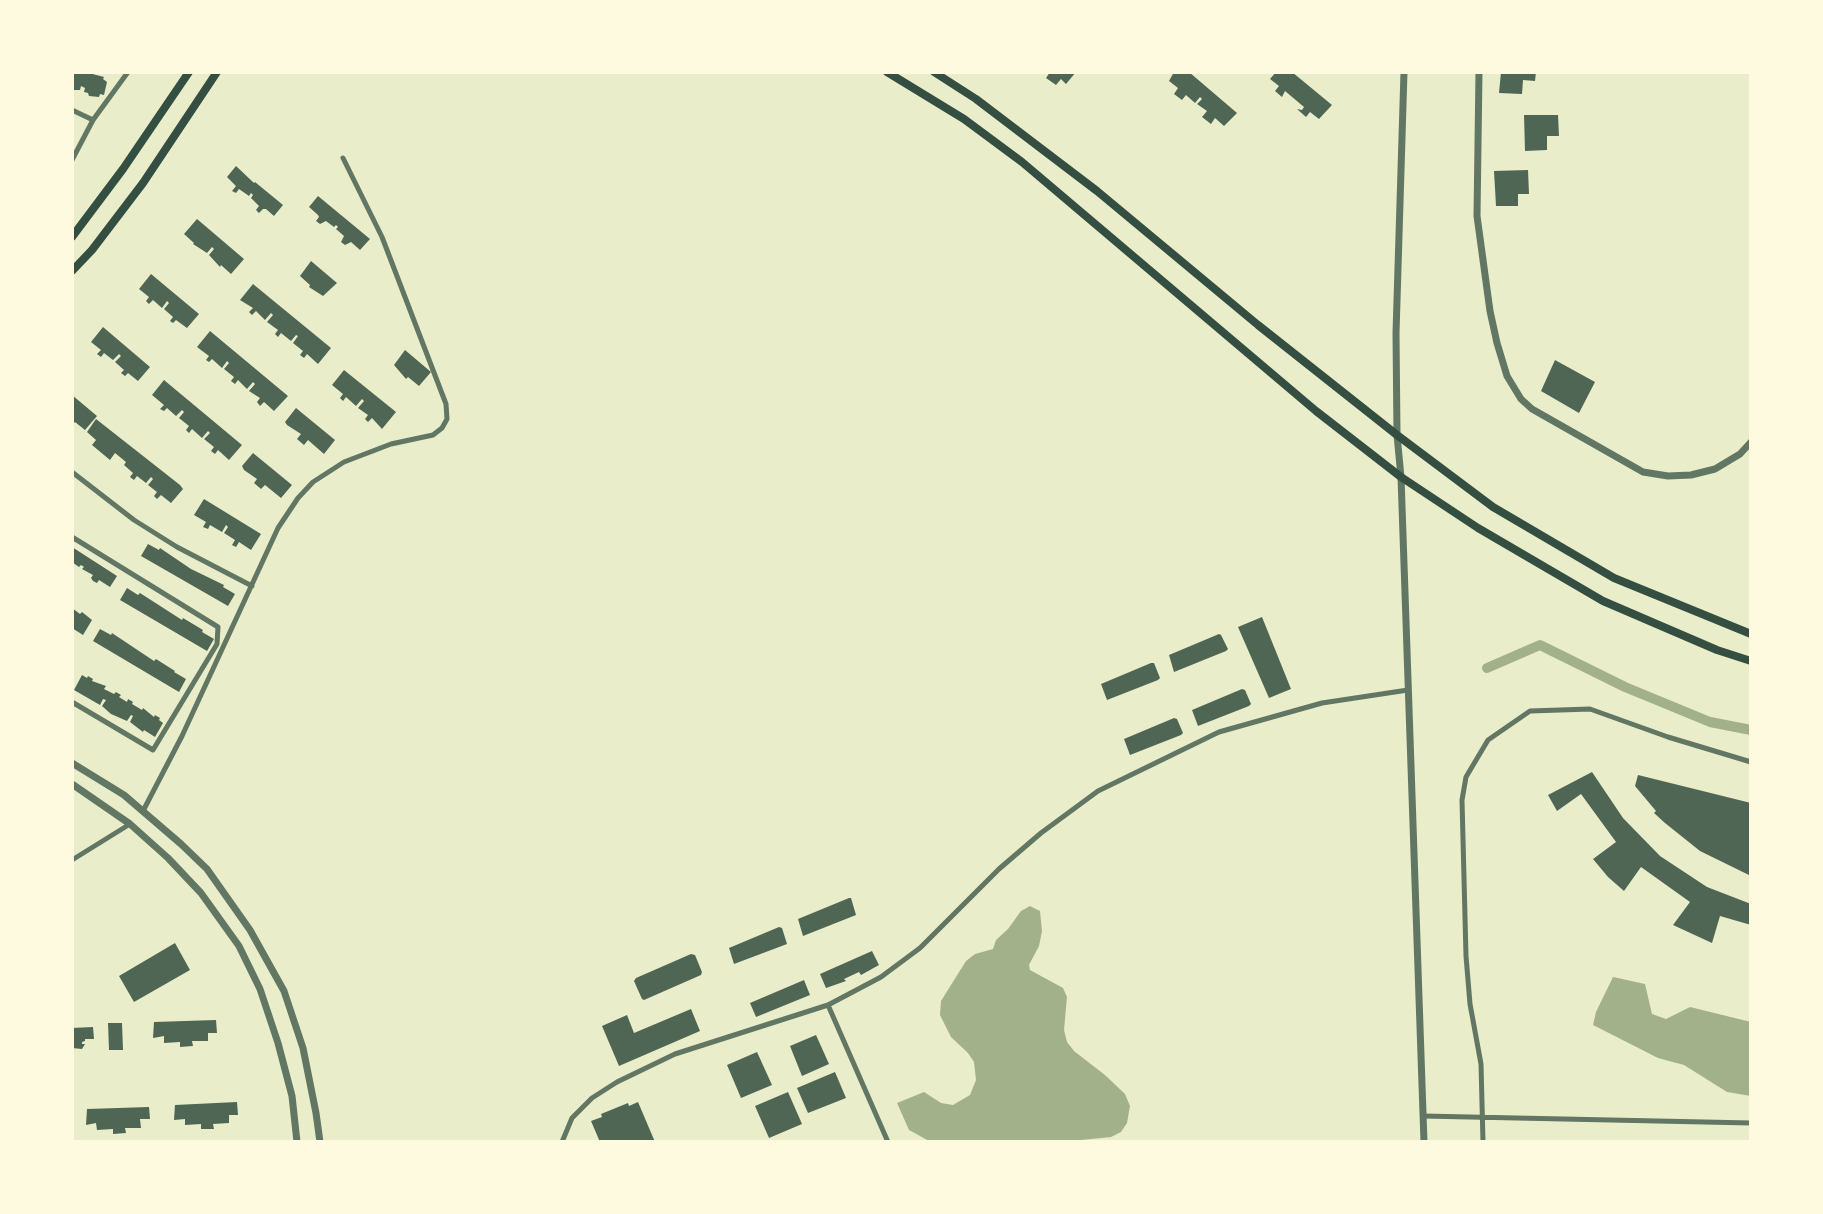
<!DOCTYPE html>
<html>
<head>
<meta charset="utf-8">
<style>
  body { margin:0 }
  #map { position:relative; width:1823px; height:1214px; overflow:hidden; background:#e9edc9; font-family:Merriweather,serif }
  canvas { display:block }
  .frame { position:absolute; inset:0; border:74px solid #fefae0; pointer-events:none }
</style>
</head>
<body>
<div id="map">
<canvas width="1823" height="1214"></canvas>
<div class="frame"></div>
</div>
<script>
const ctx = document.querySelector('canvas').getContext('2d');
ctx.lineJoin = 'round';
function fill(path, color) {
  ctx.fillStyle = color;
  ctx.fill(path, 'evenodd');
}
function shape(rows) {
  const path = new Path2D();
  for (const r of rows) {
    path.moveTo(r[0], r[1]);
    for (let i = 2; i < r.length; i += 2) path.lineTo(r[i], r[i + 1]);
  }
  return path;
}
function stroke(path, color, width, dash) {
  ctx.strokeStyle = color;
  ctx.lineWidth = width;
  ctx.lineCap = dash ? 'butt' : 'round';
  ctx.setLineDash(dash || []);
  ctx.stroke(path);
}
const water = shape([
  [1030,906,1040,911,1042,931,1039,946,1029,965,1030,970,1063,988,1067,997,1064,1030,1067,1042,1074,1051,1105,1075,1125,1094,1130,1106,1127,1123,1121,1132,1111,1137,1081,1140,1078,1142,931,1142,909,1130,897,1103,924,1092,941,1103,953,1105,970,1095,976,1080,974,1062,968,1053,951,1037,940,1015,941,1001,966,961,975,954,993,949,996,940,1008,929,1021,911],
  [1613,977,1645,984,1652,1014,1666,1019,1690,1007,1751,1022,1751,1096,1727,1092,1684,1065,1658,1058,1593,1025,1596,1012]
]);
const canal = shape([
  [1487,668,1540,645,1625,687,1710,722,1751,730]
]);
const building = shape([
  [72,72,85,72,104,77,103,79,107,82,104,95,100,94,99,97,89,96,88,93,84,92,85,88,81,86,80,90,72,90],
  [1050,72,1076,72,1066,84,1061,79,1056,85,1046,78],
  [1174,72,1189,72,1237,113,1224,126,1215,118,1211,124,1202,117,1207,111,1197,104,1202,99,1200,97,1195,103,1186,95,1182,100,1174,94,1178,88,1169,81],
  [1276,72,1292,72,1332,105,1319,119,1310,112,1306,117,1297,109,1302,110,1304,107,1285,91,1282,97,1275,91,1279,86,1270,79],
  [1501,72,1536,72,1535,81,1523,80,1522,94,1499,93],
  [1524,115,1558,115,1559,136,1547,136,1547,150,1525,151],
  [236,166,254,183,255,182,283,205,274,216,266,209,263,209,259,213,256,210,259,206,251,198,253,195,251,193,249,196,239,189,236,193,232,191,236,186,227,177],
  [1528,170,1529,194,1518,194,1518,206,1496,206,1494,171],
  [318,196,370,239,360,250,351,242,345,245,341,242,344,236,336,229,338,227,336,225,334,227,326,221,320,224,316,221,319,217,318,215,309,207],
  [197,219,244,259,231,274,221,265,220,267,209,255,214,249,212,247,207,253,193,244,194,243,184,234],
  [311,261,337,283,323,296,309,287,310,285,300,276],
  [151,274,199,314,187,328,176,320,173,323,170,321,173,317,164,309,169,303,167,301,162,308,153,300,149,304,146,301,149,297,139,289],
  [253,284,331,348,318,364,307,354,304,358,300,355,303,351,293,343,298,336,296,335,291,341,281,333,278,337,275,334,278,330,267,322,273,315,271,313,265,320,256,311,252,315,249,312,253,308,240,300],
  [103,327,150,367,138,381,128,373,125,376,121,373,124,370,115,362,121,356,119,354,113,360,104,353,101,357,97,354,101,350,91,342],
  [210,331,288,396,274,411,264,402,260,406,257,402,260,398,249,391,255,384,253,382,247,389,238,380,235,384,231,381,234,377,224,369,229,363,227,361,222,368,212,359,209,362,206,360,209,356,197,347],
  [405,350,431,372,419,386,408,377,406,379,394,365],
  [1555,360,1595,382,1579,413,1541,391],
  [344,370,396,412,382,429,372,418,368,422,365,419,368,415,358,408,364,401,362,399,356,406,346,397,343,401,340,398,343,394,332,385],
  [164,380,242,445,229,460,218,450,215,454,211,451,214,447,204,439,210,433,208,431,202,438,192,429,189,433,186,430,189,426,179,418,184,412,182,410,176,416,167,408,164,411,160,409,164,405,152,395],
  [72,395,97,416,85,430,75,422,72,425],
  [296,408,335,440,324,454,308,440,304,445,297,439,301,434,287,425,285,422],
  [96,419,180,485,183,489,171,503,161,495,157,499,154,496,157,492,148,485,153,479,151,477,146,483,137,476,134,480,130,477,133,473,124,465,126,462,115,453,110,460,92,445,96,440,87,432],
  [253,453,292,485,281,498,265,485,261,489,254,483,257,479,244,470,242,466],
  [204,499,261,534,251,550,239,542,236,547,232,545,235,540,224,533,228,527,226,525,222,532,210,525,208,529,203,527,206,522,194,515],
  [148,544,159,550,160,548,191,569,224,585,223,587,235,594,228,606,141,556],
  [72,547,117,576,110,587,99,580,97,583,93,581,91,578,93,575,82,569,84,567,81,565,79,567,72,562],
  [127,588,138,595,140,593,182,620,183,618,203,630,202,632,214,639,207,651,120,600],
  [72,608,80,614,82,612,92,620,83,635,72,628],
  [1262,617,1291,689,1269,698,1238,627],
  [100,629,111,635,112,633,154,661,156,659,175,671,174,672,186,679,179,692,93,641],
  [1219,634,1221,635,1228,649,1226,651,1174,672,1169,655],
  [1151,663,1154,663,1160,678,1158,680,1107,700,1101,684],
  [82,675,87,678,88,676,93,679,92,681,106,686,104,689,114,694,116,692,121,695,119,697,127,702,128,699,133,702,132,704,142,710,143,708,154,717,155,715,160,718,159,720,163,723,155,737,144,730,143,732,130,722,133,716,131,715,127,721,111,714,102,706,106,700,103,699,100,705,74,690],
  [1242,689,1245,690,1251,704,1249,706,1198,726,1192,710],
  [1174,718,1177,719,1183,733,1181,735,1130,755,1124,739],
  [1592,772,1623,818,1660,856,1707,887,1751,904,1751,925,1720,916,1712,943,1673,925,1690,902,1641,867,1624,891,1608,877,1593,859,1616,842,1581,794,1557,811,1548,795],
  [1638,775,1751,803,1751,876,1700,851,1665,823,1654,813,1656,811,1635,786],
  [849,898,851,898,856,915,803,936,798,919],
  [779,927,782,928,787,944,734,964,729,948],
  [175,943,190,970,134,1002,119,976],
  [872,951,879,965,861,975,859,972,844,979,846,981,826,988,820,974],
  [691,954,695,955,702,972,701,975,644,1000,642,999,634,981,636,978],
  [804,980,810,995,756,1017,750,1003],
  [691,1009,700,1031,619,1066,602,1026,627,1015,634,1033],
  [216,1020,217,1033,208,1033,208,1041,192,1041,193,1046,180,1047,180,1042,164,1043,164,1036,153,1038,154,1022],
  [108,1023,122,1023,123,1050,109,1050],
  [93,1027,94,1039,85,1039,85,1041,82,1042,82,1044,85,1044,82,1049,72,1048,72,1028],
  [816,1035,829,1064,802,1076,790,1046],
  [757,1052,772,1085,741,1098,727,1065],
  [835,1072,846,1098,808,1113,797,1088],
  [788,1092,802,1124,769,1138,755,1106],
  [237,1102,238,1115,229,1115,229,1123,213,1124,214,1129,201,1129,201,1124,185,1125,185,1119,174,1120,175,1105],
  [638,1102,655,1142,600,1142,591,1121,602,1117,601,1114,628,1103,629,1106],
  [149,1107,150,1119,140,1119,141,1128,125,1128,126,1133,113,1134,113,1129,97,1130,96,1123,86,1125,87,1109]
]);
const minor = shape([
  [72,110,93,120],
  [72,160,93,120,128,72],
  [72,472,134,520,177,547,252,586],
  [72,537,218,627,217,644,153,750,72,702],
  [143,811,182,736,278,528,298,498,313,482,344,462,391,444,433,435,442,428,447,419,446,404,382,237,343,158],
  [72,860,130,824],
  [828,1005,888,1142],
  [1423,1116,1751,1123],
  [562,1142,572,1118,592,1098,617,1082,675,1054,828,1005,881,977,920,948,999,869,1041,833,1098,791,1219,732,1322,703,1408,690],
  [1483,1142,1481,1064,1470,1004,1466,956,1462,800,1466,777,1488,740,1530,711,1590,709,1668,737,1751,762]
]);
const tertiary = shape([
  [1404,72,1396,333,1397,435,1401,477,1424,1142],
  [1479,72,1477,216,1490,311,1497,343,1507,376,1521,399,1532,409,1643,472,1668,476,1691,475,1715,469,1740,454,1751,442],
  [72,763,124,795,181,844,207,869,250,930,284,991,303,1048,316,1113,320,1142],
  [72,784,130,824,168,858,201,893,239,946,260,989,278,1043,292,1096,297,1142]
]);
const secondary = shape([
  [887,72,964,119,1022,162,1316,411,1401,477,1478,528,1603,601,1717,650,1751,661],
  [934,72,976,99,1097,191,1258,325,1397,435,1493,507,1614,578,1751,634],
  [72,237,123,169,189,72],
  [72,271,92,250,143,183,217,72]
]);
fill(water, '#a3b18a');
stroke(canal, '#a3b18a', 10);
fill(building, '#4f6655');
stroke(minor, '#617663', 5);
stroke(tertiary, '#617663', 7);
stroke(secondary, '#344e41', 8);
</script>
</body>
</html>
